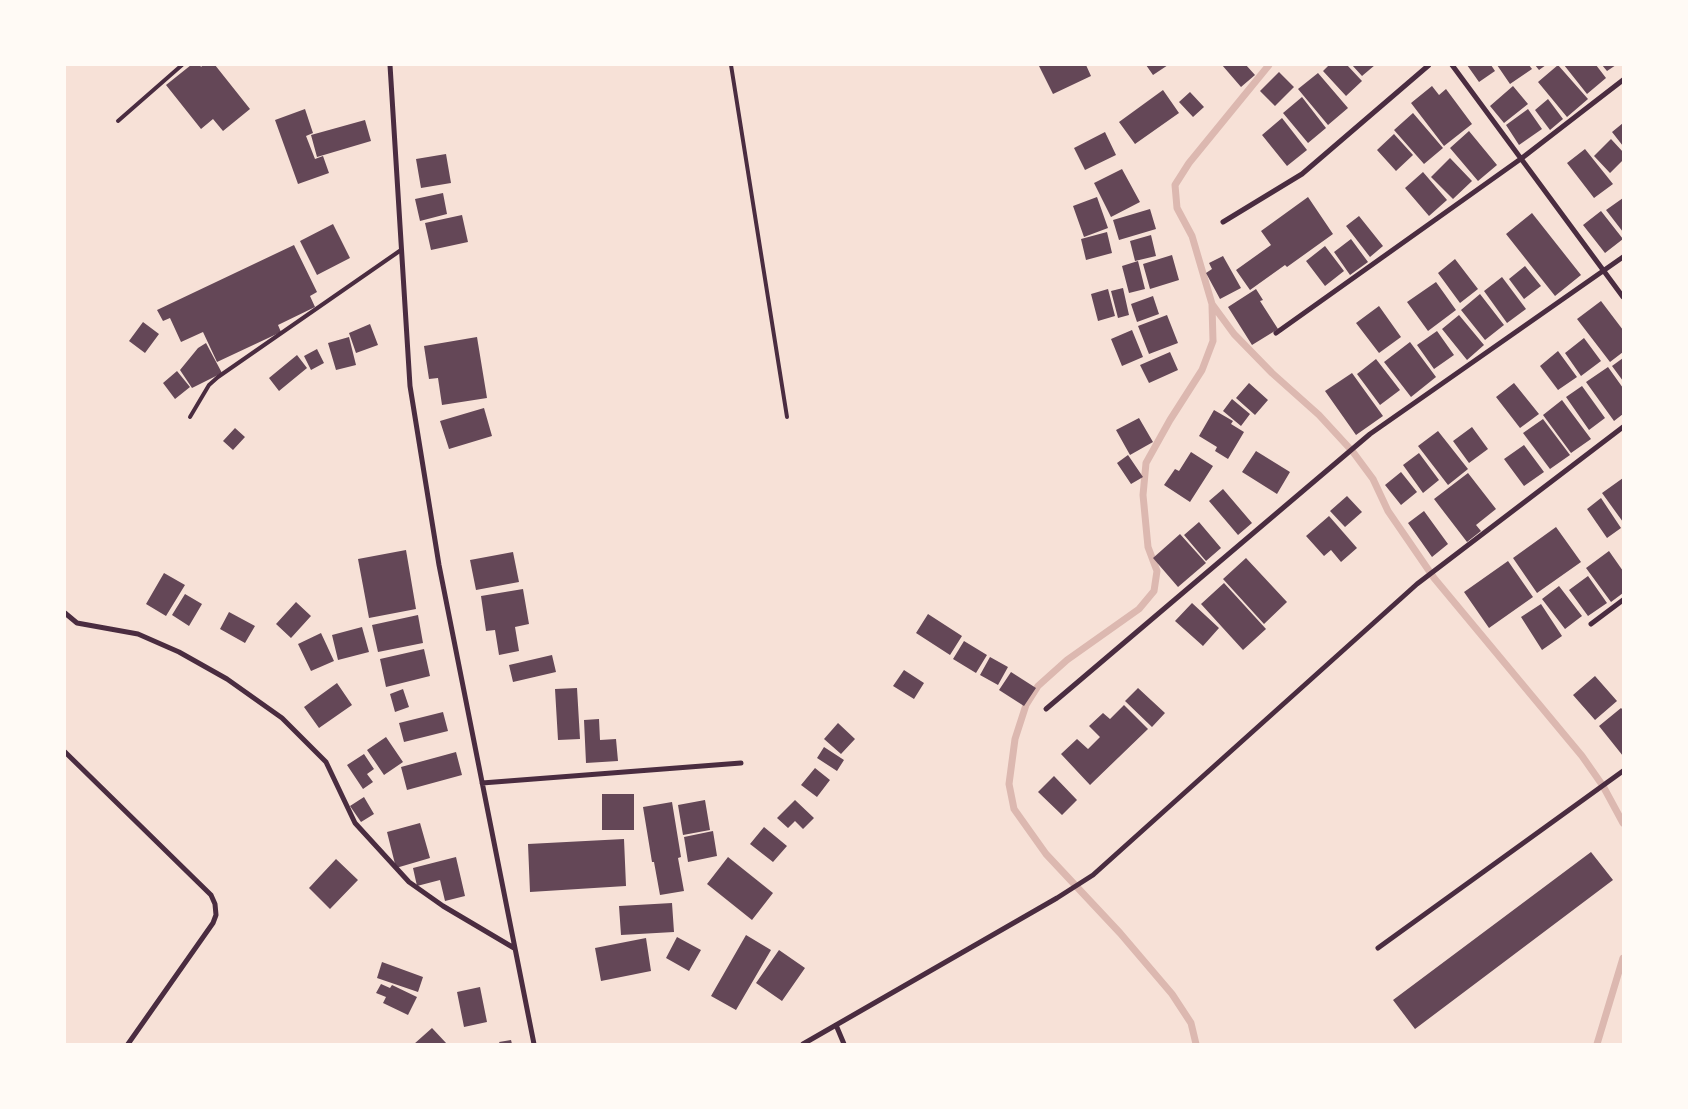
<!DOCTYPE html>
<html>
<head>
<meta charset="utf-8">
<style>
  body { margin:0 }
  #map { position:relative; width:1688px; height:1109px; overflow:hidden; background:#f7e1d7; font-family:Barlow,sans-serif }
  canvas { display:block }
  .frame { position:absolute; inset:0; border:66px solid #fffaf5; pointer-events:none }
</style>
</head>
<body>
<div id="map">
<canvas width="1688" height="1109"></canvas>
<div class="frame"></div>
</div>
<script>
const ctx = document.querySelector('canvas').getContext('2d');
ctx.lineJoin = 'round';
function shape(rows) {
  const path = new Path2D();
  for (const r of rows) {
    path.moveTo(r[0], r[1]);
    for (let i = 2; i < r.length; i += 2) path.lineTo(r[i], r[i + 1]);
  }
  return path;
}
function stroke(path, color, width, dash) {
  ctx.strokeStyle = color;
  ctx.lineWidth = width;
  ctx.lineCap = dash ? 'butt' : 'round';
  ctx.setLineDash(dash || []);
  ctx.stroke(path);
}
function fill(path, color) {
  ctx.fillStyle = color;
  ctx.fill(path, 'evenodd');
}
const stream = shape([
  [1269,65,1189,163,1175,185,1177,208,1192,236,1212,304,1234,334,1272,373,1319,415,1353,452,1373,479,1388,511,1434,578,1582,756,1603,786,1623,823],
  [1196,1044,1191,1023,1172,994,1120,933,1046,854,1014,809,1009,784,1015,739,1026,705,1038,686,1067,660,1139,609,1154,591,1157,571,1148,547,1143,495,1146,463,1170,420,1202,370,1213,341,1212,305],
  [1597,1044,1623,958]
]);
const building = shape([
  [191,65,200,65,201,67,203,65,215,65,250,109,223,131,213,119,201,129,166,85],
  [1042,65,1086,65,1091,76,1053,94,1039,66],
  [1146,65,1168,65,1153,75],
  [1222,65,1246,65,1255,75,1241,87],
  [1329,65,1347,65,1362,81,1346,96,1323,71],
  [1352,65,1375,65,1362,76],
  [1467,65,1491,65,1495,71,1479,82],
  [1497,65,1529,65,1532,69,1510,84],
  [1535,65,1546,65,1539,70],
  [1558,65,1588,99,1567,117,1538,82],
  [1564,65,1596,65,1606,78,1587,94],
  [1602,65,1616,65,1607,71],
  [1279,72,1294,87,1275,106,1260,91],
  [1318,73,1348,108,1328,125,1298,89],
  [1432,86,1439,95,1446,89,1472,124,1444,146,1411,103],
  [1513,86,1528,104,1504,123,1490,106],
  [1163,90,1179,113,1135,144,1119,122],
  [1190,92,1204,107,1193,117,1179,102],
  [1302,97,1326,128,1308,143,1283,113],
  [1548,99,1563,119,1550,130,1535,110],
  [305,109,313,133,306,136,315,159,323,156,329,173,298,184,275,120],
  [1528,109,1542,129,1519,145,1506,125],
  [1413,113,1443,148,1424,164,1394,130],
  [1282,118,1307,150,1287,166,1262,135],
  [365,120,371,141,317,157,311,135],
  [1623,123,1623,146,1612,132],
  [1469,131,1497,165,1478,181,1450,148],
  [1105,132,1116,155,1085,170,1074,148],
  [1394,134,1413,155,1396,171,1377,150],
  [1611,139,1623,152,1623,160,1610,173,1594,156],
  [1585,149,1613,184,1594,198,1567,163],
  [446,154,451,183,421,188,416,159],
  [1450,158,1472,181,1453,199,1431,177],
  [1122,169,1140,202,1111,217,1094,183],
  [1423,172,1447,200,1429,216,1405,188],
  [443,193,447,214,420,221,415,199],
  [1097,197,1108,228,1084,237,1073,206],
  [1308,197,1333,234,1287,267,1285,265,1250,290,1236,270,1271,245,1261,231],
  [1623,198,1623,232,1606,210],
  [1150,209,1156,229,1119,240,1113,220],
  [1601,211,1623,239,1605,253,1583,225],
  [1532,213,1581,275,1555,296,1506,234],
  [462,215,468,242,431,250,425,223],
  [1359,216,1383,246,1370,257,1346,226],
  [333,224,350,258,317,275,300,241],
  [1107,232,1112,253,1086,260,1081,239],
  [1151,235,1156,256,1135,261,1130,241],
  [1351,239,1368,262,1350,275,1334,252],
  [294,245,317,292,310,296,315,307,278,325,281,332,217,362,203,332,181,342,170,318,163,321,157,310],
  [1325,246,1344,271,1325,286,1306,261],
  [1172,255,1179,280,1150,289,1143,264],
  [1223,256,1241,288,1220,299,1206,273,1212,269,1209,263],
  [1455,259,1478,289,1460,303,1438,273],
  [1138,261,1145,289,1129,293,1122,266],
  [1525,266,1541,286,1524,299,1509,279],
  [1502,277,1526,309,1507,323,1484,291],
  [1436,282,1456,310,1428,331,1407,302],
  [1123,288,1129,315,1118,318,1111,291],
  [1108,289,1115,316,1098,321,1091,294],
  [1256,289,1263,300,1260,301,1278,329,1252,345,1228,307],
  [1480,294,1504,325,1485,340,1461,310],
  [1153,296,1159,314,1137,322,1131,304],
  [1601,301,1623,330,1623,352,1610,362,1577,319],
  [1379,306,1401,337,1379,353,1356,323],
  [1167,315,1178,343,1149,354,1138,326],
  [1459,315,1484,345,1467,360,1442,329],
  [143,322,159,334,145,353,129,341],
  [370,324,378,345,356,353,349,333],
  [1132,330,1143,357,1122,366,1111,339],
  [1437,331,1454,355,1434,369,1417,345],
  [349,337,356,365,336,370,328,343],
  [477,337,487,398,442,405,438,378,429,379,424,346],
  [1584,338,1601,361,1581,376,1565,353],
  [1410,342,1436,377,1411,397,1384,362],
  [206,343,222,373,192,388,180,370,198,348],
  [317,349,324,363,311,370,304,356],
  [1558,351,1577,377,1558,390,1540,366],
  [1170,352,1178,370,1149,383,1140,365],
  [297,355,307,368,279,391,269,378],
  [1623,358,1623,381,1612,366],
  [1376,359,1400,390,1380,405,1357,374],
  [1608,367,1623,388,1623,414,1614,421,1586,382],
  [177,371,190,387,175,399,163,383],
  [1352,373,1383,416,1356,435,1325,391],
  [1249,383,1268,400,1255,415,1236,398],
  [1514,383,1539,414,1520,428,1496,397],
  [1582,386,1605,418,1589,430,1566,397],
  [1232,399,1250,414,1241,426,1223,411],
  [1562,400,1591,439,1571,453,1543,415],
  [484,408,492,436,449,449,440,421],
  [1214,410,1233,421,1231,424,1244,432,1228,459,1215,451,1217,447,1199,436],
  [1139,418,1153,442,1130,455,1116,430],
  [1543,419,1570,455,1550,469,1523,433],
  [1472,427,1488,449,1469,463,1453,441],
  [235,428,245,437,233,450,223,441],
  [1438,431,1468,469,1448,485,1418,446],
  [1524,445,1544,472,1524,486,1504,459],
  [1256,451,1290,472,1277,494,1242,472],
  [1191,452,1213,466,1190,502,1164,485,1175,469,1179,471],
  [1419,453,1439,480,1423,493,1403,465],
  [1128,455,1143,477,1131,484,1117,463],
  [1401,472,1417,492,1401,505,1385,485],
  [1468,473,1496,509,1476,525,1481,531,1467,542,1434,499],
  [1623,478,1623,522,1602,493],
  [1223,489,1252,523,1238,535,1209,501],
  [1347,496,1362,512,1345,527,1330,511],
  [1601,498,1621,528,1607,538,1587,509],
  [1424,511,1448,544,1432,557,1408,523],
  [1329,516,1357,548,1341,562,1331,550,1324,556,1306,536],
  [1199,522,1221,548,1206,561,1184,535],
  [1556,527,1581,562,1537,593,1513,558],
  [1180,534,1206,563,1178,587,1153,558],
  [406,550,416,609,369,618,358,559],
  [1609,551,1623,571,1623,593,1611,602,1586,568],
  [513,552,519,582,476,590,470,560],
  [1246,558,1287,602,1264,624,1223,579],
  [1508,561,1533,597,1489,628,1464,592],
  [164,573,185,585,166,616,146,604],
  [1588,576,1607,603,1588,616,1569,590],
  [1224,583,1266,629,1243,650,1201,604],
  [1559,586,1582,616,1565,629,1542,599],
  [523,589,529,624,515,627,519,651,499,655,495,630,486,631,481,596],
  [185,594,202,604,189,626,172,615],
  [296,602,311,616,291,638,276,624],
  [1192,603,1219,628,1203,646,1175,621],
  [1541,604,1562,636,1542,650,1521,617],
  [229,612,255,626,245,643,220,629],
  [928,614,962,636,950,655,916,633],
  [418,615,423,643,378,652,372,625],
  [362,627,369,652,338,660,332,635],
  [321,633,334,661,311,671,298,644],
  [964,641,987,655,976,673,953,659],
  [424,649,430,676,386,687,380,659],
  [552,655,556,672,513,682,509,665],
  [990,657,1008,667,998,685,980,675],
  [904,670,924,683,914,699,893,686],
  [1011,672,1036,688,1024,706,999,690],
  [1595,676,1617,701,1595,720,1573,695],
  [337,683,352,705,319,728,304,707],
  [577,688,580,739,558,740,555,689],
  [1138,688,1165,713,1152,727,1125,701],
  [403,689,409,707,395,712,390,694],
  [1124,705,1148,729,1090,785,1061,754,1077,739,1088,749,1100,737,1089,726,1103,713,1110,719],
  [1621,708,1623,710,1623,756,1599,726],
  [443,712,448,731,404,742,399,723],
  [599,719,600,740,616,739,618,761,586,763,584,720],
  [838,723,855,739,841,754,824,739],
  [386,737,403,762,384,775,367,750],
  [824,747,844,760,837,771,817,758],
  [456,752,462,775,407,790,401,767],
  [364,754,374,769,367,774,373,782,363,789,347,765],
  [815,768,830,780,817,797,801,785],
  [1054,776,1077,800,1062,815,1038,792],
  [602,794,634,794,634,830,602,830],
  [364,797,374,814,361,822,350,806],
  [705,800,710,830,683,835,678,805],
  [795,800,814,818,803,829,795,821,788,828,777,818],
  [672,802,681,857,678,858,684,891,660,895,654,862,652,862,643,807],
  [420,823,430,858,396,868,387,832],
  [764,827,787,846,773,862,750,844],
  [713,831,717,856,688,862,684,837],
  [624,839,626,886,530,892,528,844],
  [1591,852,1613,880,1415,1029,1393,1000],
  [456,857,465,896,445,901,440,880,417,886,413,868],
  [728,857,773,893,752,920,707,884],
  [336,859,358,880,330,909,309,888],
  [672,903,674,932,621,935,619,906],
  [746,935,771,950,736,1010,711,996],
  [677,937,701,950,689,971,666,958],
  [646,938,651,971,601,981,595,948],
  [779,950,805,968,782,1001,756,983],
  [382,962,423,977,418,992,377,978],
  [381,984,390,988,392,985,417,997,408,1015,383,1003,386,997,376,993],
  [480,987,487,1022,464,1027,457,992],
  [432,1028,447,1044,414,1044],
  [511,1040,512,1044,500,1044,499,1042]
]);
const service = shape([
  [731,65,787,417],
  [118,121,182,65],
  [190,417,209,385,218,377,401,250]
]);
const minor = shape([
  [390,65,410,386,439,565,534,1044],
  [1452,65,1623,297],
  [1223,222,1302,174,1429,65],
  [1276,333,1522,158,1623,80],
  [65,613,77,623,138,634,179,652,227,679,282,718,326,762,355,823,409,882,443,906,514,948],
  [1591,624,1623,600],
  [1046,709,1370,434,1623,257],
  [65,752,211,895,215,904,216,915,213,923,128,1044],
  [482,783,741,763],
  [1378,948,1623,771],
  [836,1025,844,1044],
  [803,1044,1057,898,1093,875,1417,584,1623,427]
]);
stroke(stream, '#dcb8b0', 7);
fill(building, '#644757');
stroke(service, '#4a2c40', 4);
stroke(minor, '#4a2c40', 5);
</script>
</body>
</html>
